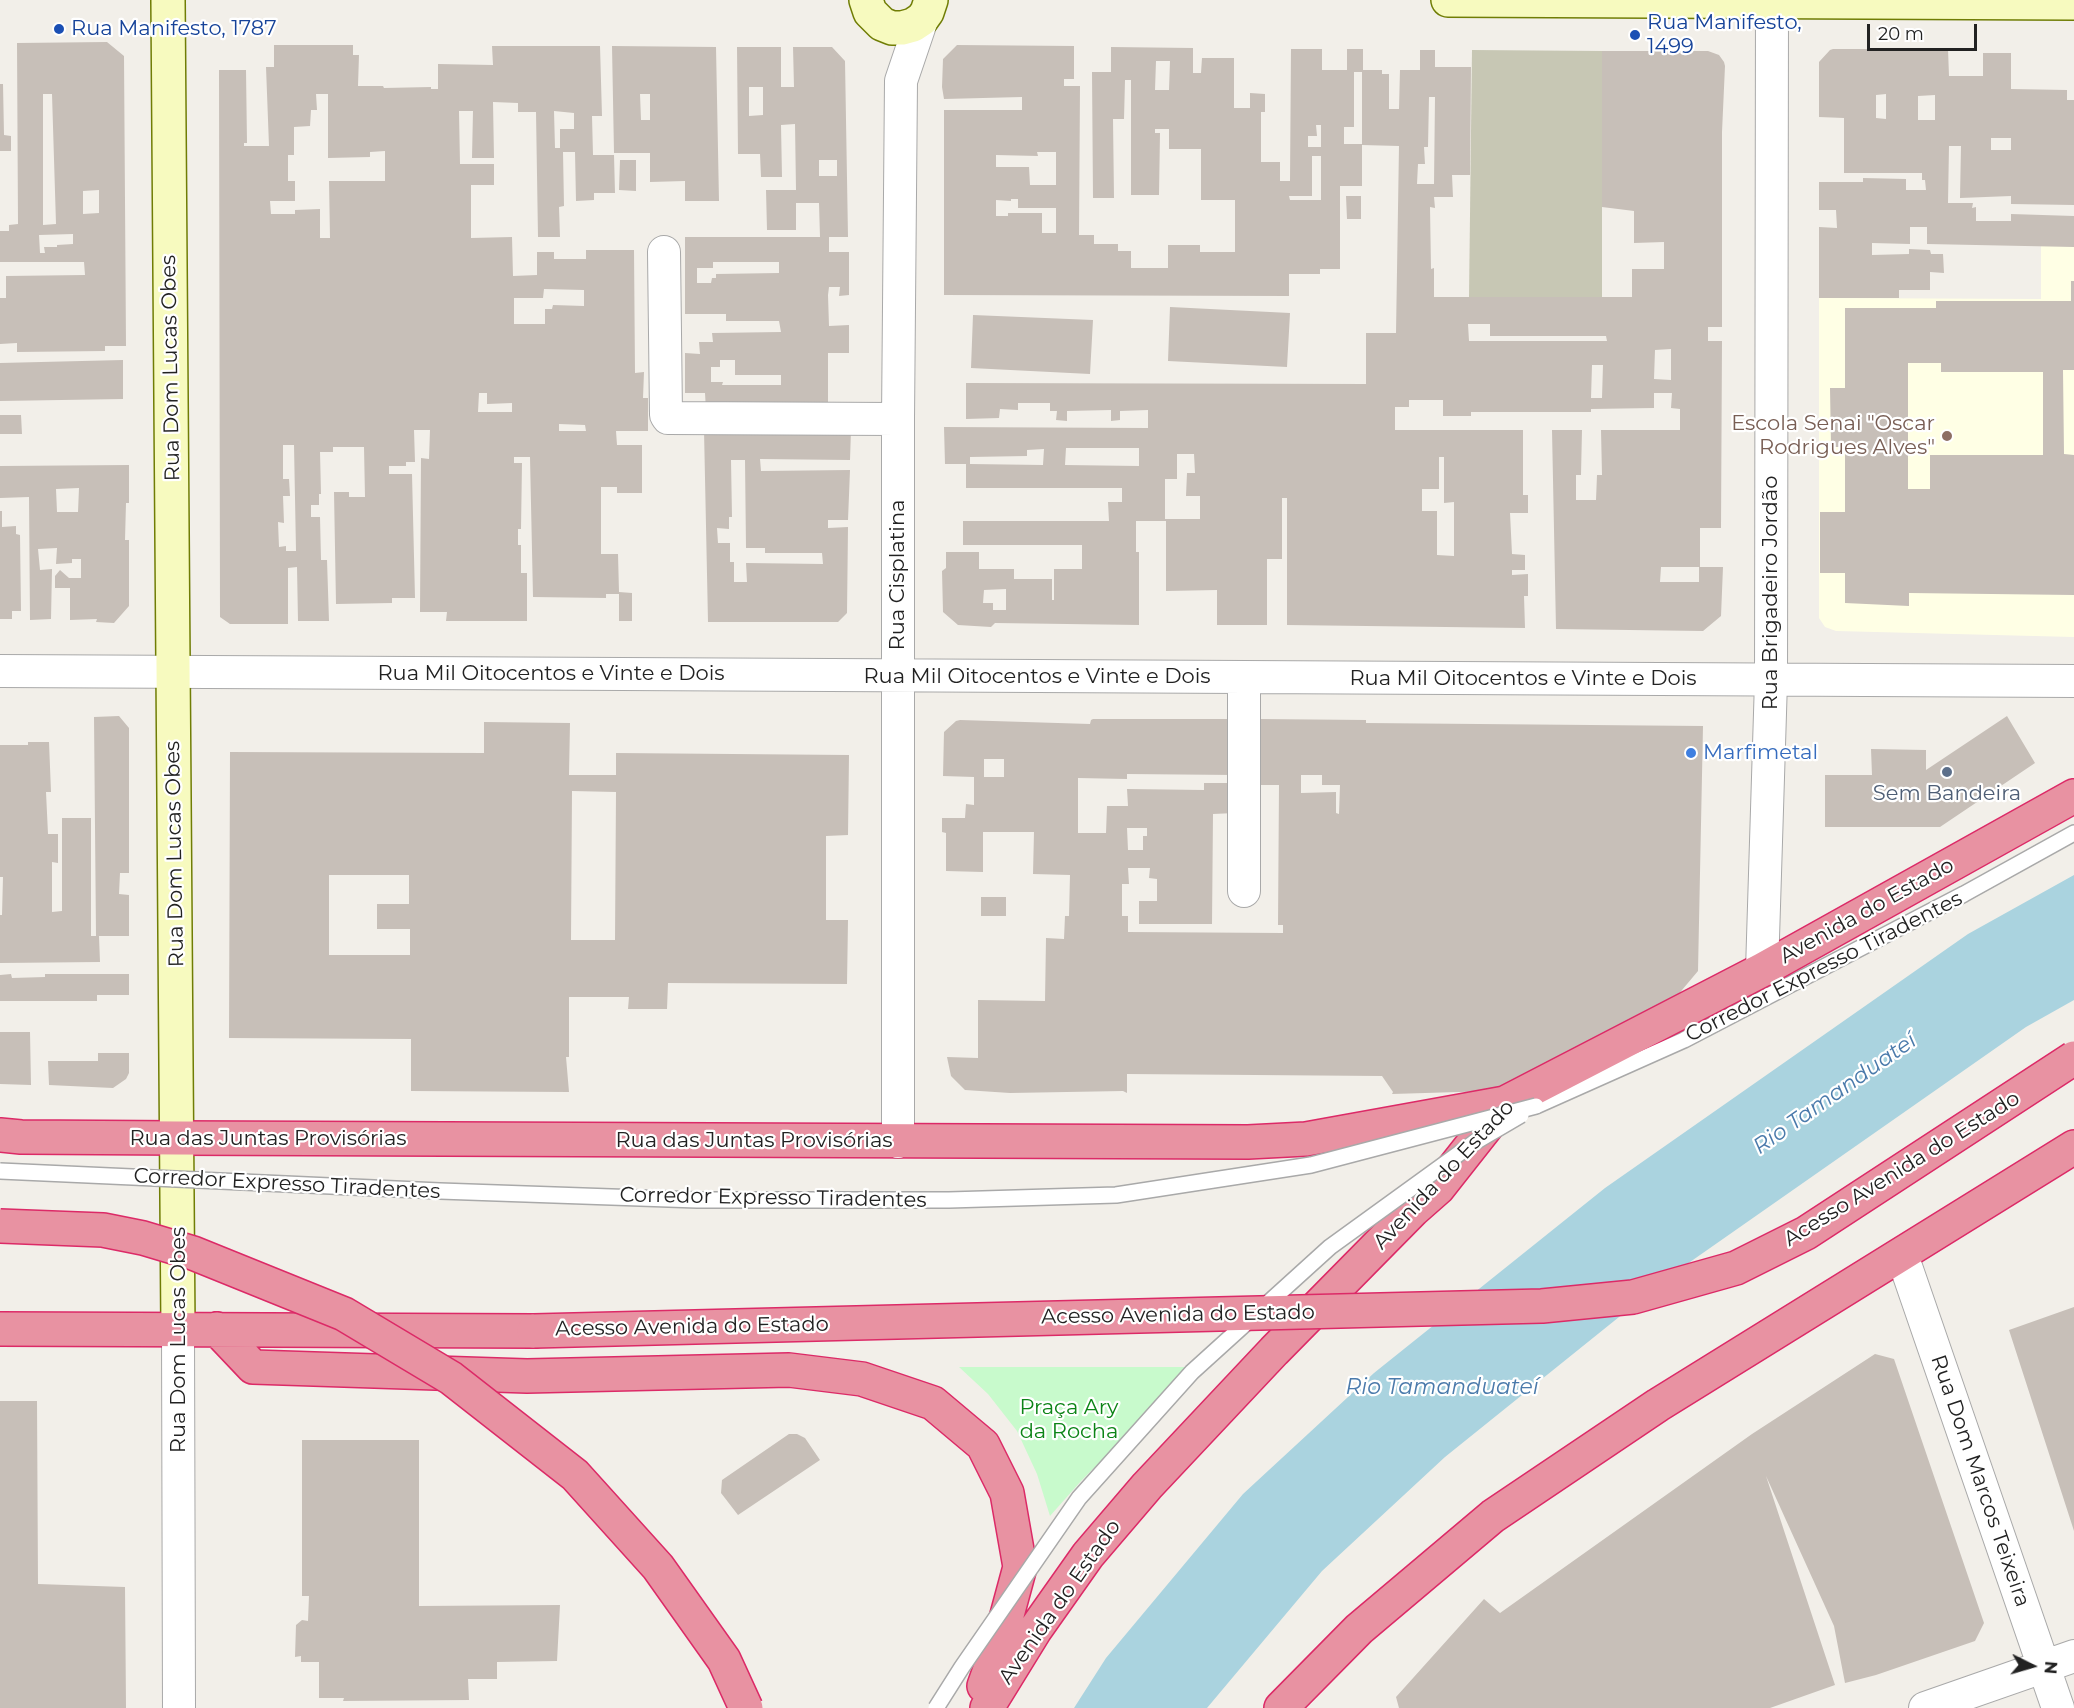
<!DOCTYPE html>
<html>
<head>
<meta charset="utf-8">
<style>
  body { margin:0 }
  #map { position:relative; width:2074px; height:1708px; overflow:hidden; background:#f2efe9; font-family:Montserrat,sans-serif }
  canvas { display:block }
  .north { position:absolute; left:2002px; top:1636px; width:60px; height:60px; -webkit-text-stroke:4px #fff; paint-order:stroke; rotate:95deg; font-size:16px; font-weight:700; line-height:24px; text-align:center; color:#222 }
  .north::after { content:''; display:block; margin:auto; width:21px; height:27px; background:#222; clip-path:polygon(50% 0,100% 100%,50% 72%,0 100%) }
  .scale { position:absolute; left:1867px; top:24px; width:110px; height:27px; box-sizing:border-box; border:3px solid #222; border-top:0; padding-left:8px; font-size:18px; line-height:21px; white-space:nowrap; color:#222; -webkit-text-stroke:4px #fff; paint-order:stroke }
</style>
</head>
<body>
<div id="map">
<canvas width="2074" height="1708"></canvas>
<div class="north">N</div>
<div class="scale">20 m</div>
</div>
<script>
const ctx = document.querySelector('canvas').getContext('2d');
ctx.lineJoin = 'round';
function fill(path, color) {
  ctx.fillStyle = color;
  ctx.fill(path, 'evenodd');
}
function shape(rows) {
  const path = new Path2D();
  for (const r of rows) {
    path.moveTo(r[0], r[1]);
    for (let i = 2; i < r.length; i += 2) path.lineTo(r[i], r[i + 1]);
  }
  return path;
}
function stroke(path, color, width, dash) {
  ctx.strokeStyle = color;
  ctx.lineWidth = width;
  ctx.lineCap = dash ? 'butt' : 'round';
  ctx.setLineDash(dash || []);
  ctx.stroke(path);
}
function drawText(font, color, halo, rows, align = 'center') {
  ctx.font = font + ' Montserrat,sans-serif';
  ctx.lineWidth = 4.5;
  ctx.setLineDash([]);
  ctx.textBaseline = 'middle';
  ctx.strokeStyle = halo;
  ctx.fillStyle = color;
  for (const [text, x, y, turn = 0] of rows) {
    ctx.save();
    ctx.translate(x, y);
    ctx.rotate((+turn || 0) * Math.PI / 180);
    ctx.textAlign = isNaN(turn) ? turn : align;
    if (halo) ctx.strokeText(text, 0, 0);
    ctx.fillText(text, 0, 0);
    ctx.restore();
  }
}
const education = shape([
  [2041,246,2074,246,2074,637,1836,631,1825,627,1819,618,1819,298,2041,299]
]);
const construction = shape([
  [1472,50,1602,51,1602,297,1469,297]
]);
const park = shape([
  [959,1367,1194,1367,1081,1481,1050,1516,1037,1474,1017,1431,988,1394]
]);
const water = shape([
  [2074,875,2074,1000,2026,1027,1670,1276,1445,1457,1322,1571,1207,1708,1074,1708,1106,1658,1243,1494,1374,1373,1605,1188,1968,934]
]);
const building = shape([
  [107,42,124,56,126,346,105,346,105,351,17,352,17,343,0,344,0,298,6,298,6,276,85,275,84,262,0,262,0,231,9,231,9,225,18,224,17,43],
  [43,94,52,94,56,224,43,225],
  [99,190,99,213,83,214,83,191],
  [73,234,73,244,57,245,57,247,44,247,45,253,40,253,39,235],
  [274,45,353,45,353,55,359,55,358,86,383,86,384,88,431,87,431,89,438,89,438,64,493,65,492,46,600,46,602,116,592,116,593,155,614,155,615,193,594,193,594,200,576,201,575,152,563,152,564,206,559,207,560,237,538,237,536,112,518,112,518,103,493,102,494,158,472,158,473,111,459,111,460,164,494,164,494,185,471,185,471,238,512,237,513,276,537,275,537,252,554,252,554,259,586,259,586,250,634,250,635,373,644,372,643,398,648,398,648,431,616,431,617,445,642,445,642,493,617,493,617,487,601,487,601,554,618,554,619,592,632,593,632,621,619,621,619,594,606,594,606,598,533,597,530,457,514,457,514,463,522,463,521,529,518,529,518,545,521,545,521,573,527,573,527,621,446,621,447,612,420,612,421,458,429,459,430,430,414,430,415,462,406,462,406,466,389,466,389,474,412,474,415,598,392,598,392,603,336,604,334,492,349,492,349,497,365,497,364,447,333,447,333,452,320,452,321,494,319,494,319,505,311,505,311,517,320,517,321,560,327,560,329,621,298,621,297,567,288,568,288,624,230,624,220,617,219,70,246,70,247,143,244,143,244,146,269,146,266,67,274,67],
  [316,94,328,94,328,158,370,157,370,152,385,151,385,181,329,181,330,238,320,238,320,209,295,210,295,214,271,214,270,201,295,201,295,181,288,181,288,155,294,155,294,127,310,126,311,110,317,110],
  [554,111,574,113,574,129,560,129,560,148,555,148],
  [544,289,584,290,584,306,553,305,552,309,545,309,545,324,514,324,514,298,543,298],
  [479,393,487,393,487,404,512,403,512,412,478,412],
  [559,424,585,425,586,431,559,431],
  [283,445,294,445,296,551,286,551,286,546,279,547,278,522,284,523,283,496,290,496,289,479,283,479],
  [957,45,1074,46,1074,79,1064,79,1064,86,1080,86,1079,235,1094,235,1094,244,1118,244,1118,251,1131,251,1131,268,1168,268,1168,245,1200,245,1200,252,1235,252,1235,200,1201,200,1201,149,1169,149,1169,129,1155,129,1155,133,1160,133,1159,195,1131,195,1131,80,1125,80,1124,119,1113,119,1114,198,1093,198,1092,72,1111,72,1111,47,1193,48,1193,73,1201,73,1202,58,1234,58,1234,108,1250,108,1250,93,1265,94,1265,112,1261,112,1261,162,1280,162,1280,181,1290,181,1291,49,1322,49,1322,70,1347,70,1347,49,1363,49,1363,70,1382,70,1382,74,1389,74,1389,109,1399,109,1400,70,1420,70,1420,50,1435,50,1435,67,1471,67,1470,175,1452,175,1453,197,1434,197,1435,208,1430,207,1431,269,1434,268,1434,297,1632,297,1632,269,1664,269,1664,242,1634,243,1634,211,1602,207,1602,51,1708,51,1719,55,1724,62,1725,66,1722,132,1722,327,1708,327,1708,341,1722,341,1721,528,1700,528,1700,567,1661,567,1660,582,1699,582,1699,567,1723,567,1721,616,1703,631,1556,629,1552,430,1582,430,1581,475,1576,475,1576,500,1596,500,1597,475,1602,475,1601,430,1680,430,1680,409,1671,408,1672,393,1654,393,1654,408,1591,409,1591,412,1471,412,1471,416,1443,416,1443,400,1409,400,1409,407,1395,407,1395,430,1523,430,1523,495,1528,495,1528,513,1510,513,1512,554,1525,555,1525,570,1512,570,1512,575,1528,574,1528,596,1524,596,1525,628,1287,625,1287,498,1282,498,1282,559,1267,559,1267,625,1217,625,1217,590,1166,591,1166,521,1136,521,1136,552,1139,552,1139,625,995,623,991,627,958,625,943,612,942,571,946,568,946,552,979,552,979,569,1014,569,1014,579,1052,579,1052,600,1054,600,1054,569,1082,569,1082,545,963,545,963,521,1109,521,1108,502,1122,502,1122,488,966,488,966,464,945,464,944,427,1148,428,1148,410,1120,411,1120,420,1111,421,1111,410,1067,411,1067,421,1056,420,1057,411,1050,411,1050,403,1018,403,1018,410,1000,409,999,418,966,419,966,383,1366,384,1366,333,1396,333,1399,146,1362,145,1362,186,1340,186,1340,269,1320,269,1320,274,1289,274,1289,296,944,295,944,110,1022,110,1022,97,944,99,942,87,943,59],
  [1156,61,1170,61,1169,90,1155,90],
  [1354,72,1362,72,1362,144,1344,144,1344,127,1354,127],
  [1429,97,1435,97,1434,184,1417,184,1418,164,1425,164,1424,147,1428,147],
  [1316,125,1321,125,1321,147,1308,147,1308,136,1317,136],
  [1037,152,1056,152,1056,185,1030,185,1029,167,996,167,996,155,1038,156],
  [1312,156,1321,156,1321,200,1290,200,1289,196,1312,196],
  [1011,199,1018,199,1018,208,1056,208,1056,233,1042,233,1042,213,1008,213,1008,216,996,216,996,200,1011,201],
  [1468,324,1490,324,1490,336,1606,336,1607,341,1469,341],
  [1671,349,1671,380,1654,379,1655,350],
  [1592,365,1603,365,1602,398,1591,398],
  [1066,448,1139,448,1139,466,1065,465],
  [1044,449,1043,465,970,464,970,457,1027,456,1027,450],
  [1177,454,1194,454,1195,473,1187,473,1186,496,1200,496,1200,519,1165,519,1165,479,1177,479],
  [1439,457,1444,457,1444,503,1454,502,1454,556,1437,555,1437,511,1422,511,1422,489,1439,489],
  [1006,589,1006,610,993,610,993,603,983,603,984,590],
  [612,46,716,47,719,201,685,201,685,181,650,182,650,153,614,153],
  [640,94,650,94,650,120,641,120],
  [737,47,781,47,781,87,794,87,793,47,832,47,845,61,848,237,829,237,829,252,849,252,849,295,839,296,840,287,829,287,828,295,829,326,849,325,849,353,828,353,828,410,706,410,705,393,685,393,685,353,700,354,699,342,713,342,712,333,781,332,779,321,726,321,726,314,685,314,685,237,820,237,819,203,796,203,796,230,767,230,766,190,796,190,795,124,781,125,782,177,761,177,760,154,738,154],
  [749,87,763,87,763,115,749,116],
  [819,160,837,160,837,176,819,176],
  [713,262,779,262,779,273,716,274,716,278,712,278,711,283,697,283,697,268,713,268],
  [720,360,735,360,735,375,781,375,781,385,722,385,723,382,711,382,711,367,720,367],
  [1833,49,1948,49,1949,76,1983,76,1983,53,2011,53,2011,89,2067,90,2067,100,2074,100,2074,205,2011,204,2011,196,1960,198,1961,146,1949,146,1948,203,1973,203,1972,208,1976,207,1976,221,2011,221,2011,214,2074,216,2074,247,1927,244,1927,227,1910,227,1910,244,1872,243,1872,255,1909,254,1909,249,1930,250,1931,254,1943,254,1944,273,1930,272,1930,290,1899,290,1899,298,1819,298,1819,227,1837,228,1836,210,1819,210,1819,182,1863,182,1863,178,1906,179,1906,190,1926,190,1925,180,1922,180,1922,173,1844,173,1844,118,1819,117,1819,62,1830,50],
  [1886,94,1886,119,1876,118,1876,95],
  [1935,95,1935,120,1918,120,1918,96],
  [1991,138,2011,138,2011,150,1991,150],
  [0,84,3,84,4,135,11,136,11,151,0,151],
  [620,160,636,160,636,191,619,190],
  [1346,196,1361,196,1361,219,1347,219],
  [2071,281,2074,281,2074,370,2063,370,2064,454,2074,455,2074,595,1909,593,1909,606,1845,603,1845,573,1820,573,1820,512,1845,512,1845,447,1831,447,1830,388,1845,388,1845,308,1936,308,1936,301,2071,301],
  [1908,363,1941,363,1941,372,2043,372,2043,455,1930,455,1930,489,1908,489],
  [1170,307,1290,313,1287,367,1168,361],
  [973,315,1093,320,1090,374,971,368],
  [123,360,123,399,0,401,0,363],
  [0,415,21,415,22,434,0,434],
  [704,430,851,430,850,460,760,459,761,471,850,470,848,520,828,520,828,528,848,527,847,613,838,622,708,622],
  [731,460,745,460,746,548,765,548,765,553,822,553,823,564,746,563,747,582,734,582,734,562,730,562,730,543,718,543,717,528,729,529,729,517,732,517],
  [129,465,129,503,126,503,125,540,129,540,129,606,114,623,96,622,97,619,70,620,70,588,55,588,55,576,60,570,69,578,81,578,81,559,72,559,72,563,56,564,57,548,38,549,40,570,52,569,51,619,30,620,29,497,0,498,0,466],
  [79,488,78,512,57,512,56,489],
  [0,511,2,511,2,527,16,526,16,534,20,535,21,611,12,611,12,619,0,619],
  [119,716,129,728,129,873,120,873,119,894,129,895,129,936,99,936,100,962,0,963,0,915,2,915,3,877,0,877,0,745,28,745,28,742,49,742,51,792,46,792,48,834,58,834,58,863,52,862,52,912,62,911,62,818,91,818,91,936,96,936,94,717],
  [2007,716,2035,763,1940,827,1825,827,1825,775,1872,775,1871,749,1926,750,1926,770],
  [1093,719,1235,719,1235,775,1127,774,1127,779,1078,778,1078,833,1106,833,1107,806,1128,806,1127,789,1204,790,1204,783,1235,783,1235,813,1213,814,1212,924,1139,924,1139,901,1157,901,1157,879,1149,878,1150,868,1128,868,1129,884,1122,884,1122,916,1128,916,1128,932,1283,933,1283,925,1278,925,1279,785,1259,785,1259,719,1366,720,1366,723,1703,726,1698,971,1677,996,1492,1091,1392,1094,1393,1092,1382,1076,1127,1074,1127,1093,1123,1091,1010,1093,965,1090,951,1076,947,1057,978,1058,978,1000,1045,1001,1046,938,1064,939,1065,916,1069,916,1070,875,1033,874,1034,832,983,832,983,872,946,871,946,833,942,832,942,818,965,818,966,804,974,805,974,777,943,776,944,732,956,721,960,720,1090,724,1091,720],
  [984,759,1004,759,1004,777,984,777],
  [1301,775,1322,775,1322,785,1340,785,1339,814,1336,813,1336,792,1301,793],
  [1127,828,1147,828,1147,836,1143,836,1143,850,1128,850],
  [484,722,570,723,569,775,616,775,616,753,849,755,848,835,826,836,826,920,848,920,847,984,668,983,667,1009,628,1009,629,997,569,997,569,1057,566,1057,569,1092,411,1091,411,1039,229,1038,230,752,484,753],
  [572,791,616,792,615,940,571,940],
  [329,875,409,875,409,904,377,904,377,929,410,929,410,955,329,955],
  [981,897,1006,897,1006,916,981,916],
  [11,974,12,978,45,977,45,974,129,974,129,995,97,995,97,1001,0,1001,0,975],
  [0,1032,30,1032,31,1085,0,1084],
  [98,1053,129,1053,129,1073,126,1079,113,1088,49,1085,48,1061,98,1061],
  [2074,1307,2074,1531,2009,1330],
  [1875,1354,1894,1359,1984,1623,1975,1641,1876,1675,1845,1683,1834,1626,1766,1476,1835,1685,1770,1708,1399,1708,1396,1697,1484,1599,1500,1613,1752,1434],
  [0,1401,37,1401,38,1584,125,1587,126,1708,0,1708],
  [789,1434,797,1434,805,1438,820,1460,738,1515,721,1493,722,1480],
  [302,1440,419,1440,419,1606,560,1605,557,1661,497,1662,497,1679,468,1679,469,1700,343,1701,344,1698,319,1698,319,1662,301,1662,301,1656,295,1657,296,1625,302,1620,308,1621,309,1596,302,1596]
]);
const lane = shape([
  [1536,1106,1684,1040,1964,894,2074,833]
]);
const street = shape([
  [664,252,666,415,668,418,898,419],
  [0,671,2074,681],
  [1244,891,1244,678],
  [1762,970,1771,681,1772,0],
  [898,1142,898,419,901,81,922,19],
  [1902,1255,2058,1708],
  [178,1329,179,1708],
  [1925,1708,2074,1656]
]);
const secondary = shape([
  [168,0,178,1329],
  [866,0,870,12,882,24,892,28,902,28,913,25,922,19,927,12,931,0],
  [1448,0,2074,3]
]);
const highway = shape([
  [0,1135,21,1137,178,1138,1248,1142,1306,1139,1505,1103],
  [0,1329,534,1331],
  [217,1329,253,1367,527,1376,789,1370,862,1379,933,1403,983,1445,1007,1493,1020,1567,1000,1641,984,1686],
  [987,1708,1035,1630,1088,1555,1147,1486,1274,1351,1413,1210,1438,1188,1505,1103,1762,970,2074,796],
  [1281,1708,1359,1629,1493,1516,1658,1405,2074,1147]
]);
const laneBridge = shape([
  [0,1171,440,1191,697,1200,949,1200,1116,1195,1311,1165,1536,1106],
  [936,1708,962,1667,1079,1498,1192,1372,1330,1247,1475,1142,1521,1115]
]);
const highwayBridge = shape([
  [0,1226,103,1230,143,1238,193,1253,344,1314,451,1378,575,1475,658,1567,724,1660,746,1708],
  [534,1331,1542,1306,1633,1297,1736,1268,1806,1233,2074,1058]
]);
const markers = [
  [59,29,6,"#1a4fb4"],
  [1635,35,6,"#1a4fb4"],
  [1947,436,6,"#8d6e63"],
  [1691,753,6,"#3f7fe0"],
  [1947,772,6,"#5c6f8a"]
];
const transitNames = [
  ["Rua Manifesto,",1647,23],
  ["1499",1647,47],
  ["Rua Manifesto, 1787",71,29]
];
const streetNames = [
  ["Rua Dom Lucas Obes",171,368,-91],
  ["Rua Cisplatina",898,575,-90],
  ["Rua Brigadeiro Jordão",1771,593,-90],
  ["Rua Mil Oitocentos e Vinte e Dois",551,674],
  ["Rua Mil Oitocentos e Vinte e Dois",1037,677],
  ["Rua Mil Oitocentos e Vinte e Dois",1523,679],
  ["Rua Dom Lucas Obes",175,854,-91],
  ["Avenida do Estado",1867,911,-29],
  ["Corredor Expresso Tiradentes",1824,967,-27],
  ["Rua das Juntas Provisórias",268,1139],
  ["Rua das Juntas Provisórias",754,1141],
  ["Acesso Avenida do Estado",1902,1169,-32],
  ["Avenida do Estado",1444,1175,-47],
  ["Corredor Expresso Tiradentes",287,1184,3],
  ["Corredor Expresso Tiradentes",773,1198,1],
  ["Acesso Avenida do Estado",1178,1315,-1],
  ["Acesso Avenida do Estado",692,1327,-1],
  ["Rua Dom Lucas Obes",179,1340,-90],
  ["Rua Dom Marcos Teixeira",1980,1481,71],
  ["Avenida do Estado",1060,1602,-55]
];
const educationNames = [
  ["Escola Senai \"Oscar",1935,424],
  ["Rodrigues Alves\"",1935,448]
];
const shopNames = [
  ["Marfimetal",1703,753]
];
const serviceNames = [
  ["Sem Bandeira",1947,794]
];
const parkNames = [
  ["Praça Ary",1069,1408],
  ["da Rocha",1069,1432]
];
const waterNames = [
  ["Rio Tamanduateí",1835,1094,-35],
  ["Rio Tamanduateí",1442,1388]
];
fill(education, '#ffffe5');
fill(construction, '#c7c7b4');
fill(park, '#c8facc');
fill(water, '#aad3df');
fill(building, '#c7bfb8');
stroke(lane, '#a9a9a9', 18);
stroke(street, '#a9a9a9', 34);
stroke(secondary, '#707d05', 36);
stroke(highway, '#dc2a67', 36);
stroke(lane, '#fff', 15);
stroke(street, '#fff', 32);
stroke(secondary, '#f7fabf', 33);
stroke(highway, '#e892a2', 33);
stroke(laneBridge, '#a9a9a9', 18, []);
stroke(highwayBridge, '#dc2a67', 36, []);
stroke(laneBridge, '#fff', 15);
stroke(highwayBridge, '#e892a2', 33);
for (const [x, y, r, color] of markers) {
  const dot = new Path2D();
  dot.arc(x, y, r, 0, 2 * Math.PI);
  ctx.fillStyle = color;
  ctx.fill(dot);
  stroke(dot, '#fff', 2);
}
drawText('21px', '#164399', '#fff', transitNames, 'left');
drawText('21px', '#222', '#fff', streetNames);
drawText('21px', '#785e54', '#fff', educationNames, 'right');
drawText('21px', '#366cbe', '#fff', shopNames, 'left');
drawText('21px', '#4e5e75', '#fff', serviceNames);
drawText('21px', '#0c8416', '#fff', parkNames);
drawText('italic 22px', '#4a7aab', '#fff', waterNames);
</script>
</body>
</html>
